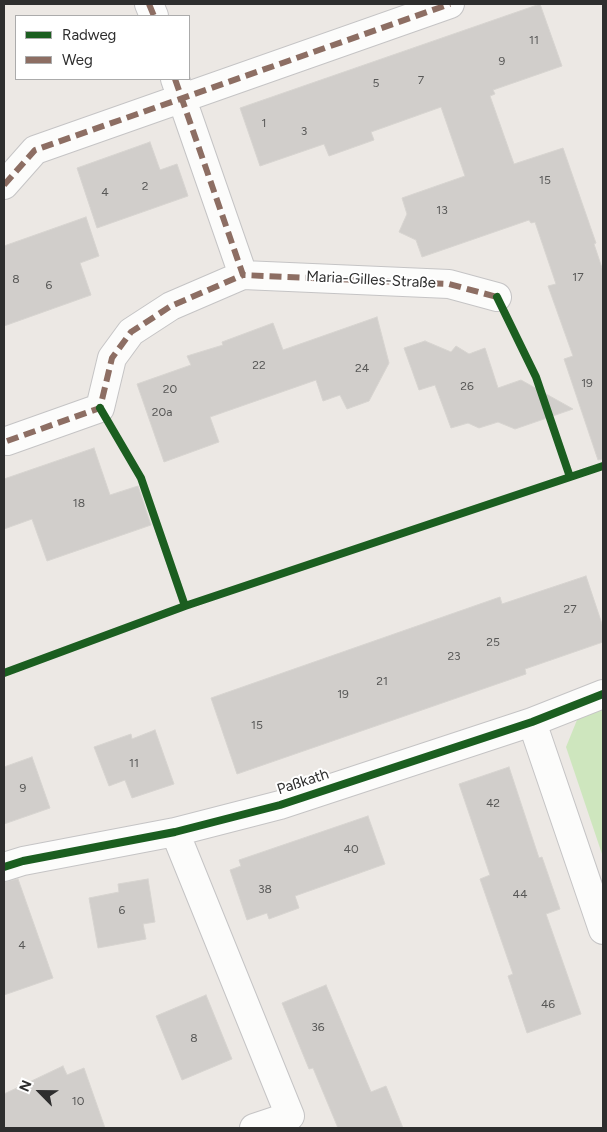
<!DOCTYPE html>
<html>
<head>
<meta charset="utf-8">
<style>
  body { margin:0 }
  #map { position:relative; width:607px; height:1132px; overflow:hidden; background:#ece8e4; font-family:Figtree,sans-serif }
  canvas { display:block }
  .frame { position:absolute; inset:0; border:5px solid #2e2e2e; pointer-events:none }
  .legend { position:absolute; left:15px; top:15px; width:175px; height:65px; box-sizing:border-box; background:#fff; border:1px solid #ababab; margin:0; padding:6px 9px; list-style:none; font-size:15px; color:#2e2e2e }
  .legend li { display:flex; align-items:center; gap:10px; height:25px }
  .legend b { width:25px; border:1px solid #ababab }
  .north { position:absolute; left:15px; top:1067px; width:50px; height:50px; -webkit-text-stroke:4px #fff; paint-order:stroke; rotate:293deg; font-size:14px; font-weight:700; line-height:20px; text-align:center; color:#2e2e2e }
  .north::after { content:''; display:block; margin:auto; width:18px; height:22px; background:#2e2e2e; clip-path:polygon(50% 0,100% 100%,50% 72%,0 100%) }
</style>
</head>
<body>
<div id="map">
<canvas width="607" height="1132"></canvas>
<div class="frame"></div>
<ul class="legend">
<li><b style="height:6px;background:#1b5e20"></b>Radweg</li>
<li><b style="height:6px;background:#8d6e63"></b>Weg</li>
</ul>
<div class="north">N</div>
</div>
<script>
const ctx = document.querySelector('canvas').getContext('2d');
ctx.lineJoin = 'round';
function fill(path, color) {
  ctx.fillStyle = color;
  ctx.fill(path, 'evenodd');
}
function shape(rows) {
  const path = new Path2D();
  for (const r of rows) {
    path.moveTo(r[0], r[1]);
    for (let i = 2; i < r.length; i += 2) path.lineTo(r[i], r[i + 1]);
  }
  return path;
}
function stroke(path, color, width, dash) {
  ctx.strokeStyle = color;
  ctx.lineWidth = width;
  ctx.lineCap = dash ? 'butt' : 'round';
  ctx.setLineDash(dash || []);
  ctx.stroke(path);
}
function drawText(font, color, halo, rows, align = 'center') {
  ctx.font = font + ' Figtree,sans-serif';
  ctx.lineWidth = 4;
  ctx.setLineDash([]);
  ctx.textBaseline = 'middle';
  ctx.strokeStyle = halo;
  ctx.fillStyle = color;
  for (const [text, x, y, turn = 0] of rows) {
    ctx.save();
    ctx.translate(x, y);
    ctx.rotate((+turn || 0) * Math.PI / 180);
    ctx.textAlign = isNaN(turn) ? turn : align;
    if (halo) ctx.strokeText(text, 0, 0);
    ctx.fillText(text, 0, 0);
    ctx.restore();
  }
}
const green = shape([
  [603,706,603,857,566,747,579,715]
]);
const building = shape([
  [540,4,562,66,493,90,495,94,490,96,514,164,563,148,596,243,594,244,603,271,603,459,598,460,564,359,573,356,548,286,556,284,535,222,531,223,529,220,422,257,416,240,399,232,407,214,402,198,465,176,441,107,371,132,374,140,329,156,324,144,260,166,240,108,540,4],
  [150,142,160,170,177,164,188,196,97,228,77,168,150,142],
  [86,217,99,256,80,263,91,295,4,326,4,246,86,217],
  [377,317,389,363,369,401,347,409,340,395,323,401,316,380,210,417,219,442,164,462,137,384,191,365,187,356,223,345,222,342,273,323,283,350,377,317],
  [425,341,451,352,456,346,469,354,485,348,498,388,521,380,573,409,515,429,498,422,479,428,468,423,451,428,435,385,419,390,404,348,425,341],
  [94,448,110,495,138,486,151,525,47,561,32,519,4,529,4,479,94,448],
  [586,576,603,627,603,642,525,669,526,674,237,774,211,698,500,597,502,604,586,576],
  [155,730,174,784,132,798,125,780,109,786,94,747,131,734,132,739,155,730],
  [32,757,50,808,4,824,4,767,32,757],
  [509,767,539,858,542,857,560,909,546,914,581,1014,527,1033,508,976,513,974,480,879,490,875,459,784,509,767],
  [368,816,385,864,295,896,299,908,269,919,267,913,247,920,230,870,241,866,239,860,368,816],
  [18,879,53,978,4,995,4,882,18,879],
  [148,879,155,922,143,924,146,939,98,948,89,898,119,892,118,884,148,879],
  [326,985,371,1092,386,1086,403,1128,338,1128,313,1068,309,1069,282,1003,326,985],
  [206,995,232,1059,182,1080,156,1016,206,995],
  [63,1066,67,1075,84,1068,105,1128,4,1128,4,1094,63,1066]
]);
const minor = shape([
  [149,4,154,16],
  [175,79,243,275,449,284,497,297],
  [4,185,35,150,450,4],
  [7,441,100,408,112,358,131,332,171,306,243,275],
  [532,722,603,930],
  [175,832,290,1116,254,1128],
  [4,867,23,861,175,832,280,805,532,722,603,694]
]);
const quiet = shape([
  [149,4,154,16],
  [175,79,243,275,449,284,497,297,499,301],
  [4,185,35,150,450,4],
  [7,441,100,408,112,358,131,332,171,306,243,275]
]);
const cycleway = shape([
  [497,297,536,377,570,477],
  [100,408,141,478,185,606],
  [4,673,185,606,603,466],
  [4,867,23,861,175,832,280,805,532,722,603,694]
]);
const numberNames = [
  ["11",534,40],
  ["9",502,61],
  ["7",421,80],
  ["5",376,83],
  ["1",264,123],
  ["3",304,131],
  ["15",545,180],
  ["2",145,186],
  ["4",105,192],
  ["13",442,210],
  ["17",578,277],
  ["8",16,279],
  ["6",49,285],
  ["22",259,365],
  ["24",362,368],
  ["19",587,383],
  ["26",467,386],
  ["20",170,389],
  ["20a",162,412],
  ["18",79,503],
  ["27",570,609],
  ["25",493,642],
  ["23",454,656],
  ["21",382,681],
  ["19",343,694],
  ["15",257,725],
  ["11",134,763],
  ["9",23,788],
  ["42",493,803],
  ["40",351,849],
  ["38",265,889],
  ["44",520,894],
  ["6",122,910],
  ["4",22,945],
  ["46",548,1004],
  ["36",318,1027],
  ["8",194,1038],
  ["10",78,1101]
];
const streetNames = [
  ["Maria-Gilles-Straße",371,280,3],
  ["Paßkath",303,782,-18]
];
fill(green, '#cee6be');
fill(building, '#d1cecb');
stroke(building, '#d7d4d0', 1);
stroke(minor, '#c5c4c5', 30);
stroke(minor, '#fcfcfb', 28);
stroke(quiet, '#8d6e63', 6, [12, 6]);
stroke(cycleway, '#1b5e20', 8);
drawText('12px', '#585857', null, numberNames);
drawText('15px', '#2e2e2e', '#fff', streetNames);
</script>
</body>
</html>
